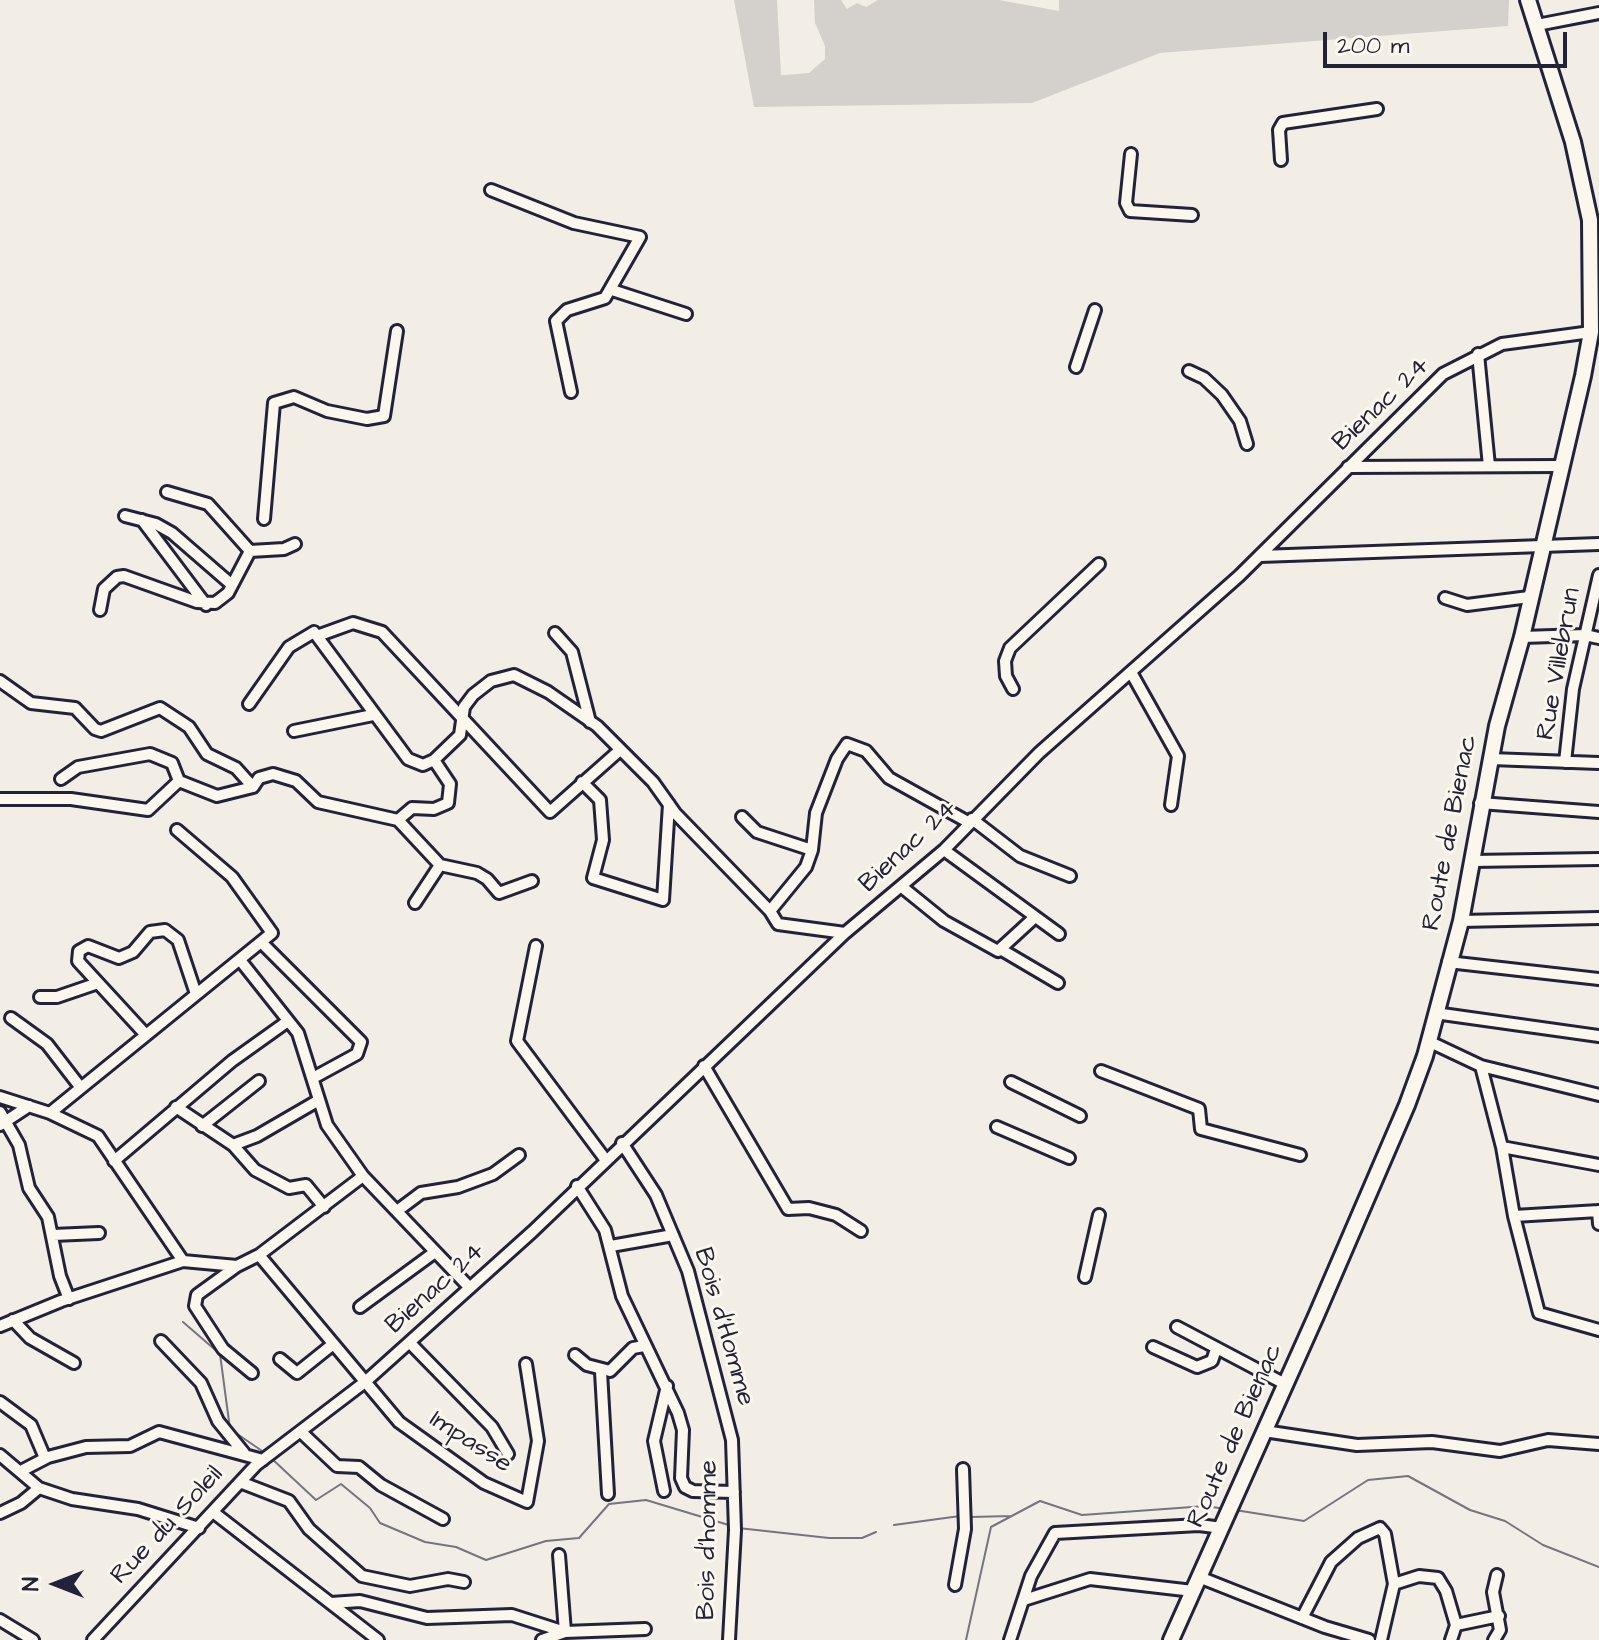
<!DOCTYPE html>
<html>
<head>
<meta charset="utf-8">
<style>
  body { margin:0 }
  #map { position:relative; width:1599px; height:1640px; overflow:hidden; background:#f2eee5; font-family:"Architects Daughter",sans-serif }
  canvas { display:block }
  .north { position:absolute; left:16px; top:1544px; width:80px; height:80px; -webkit-text-stroke:6px #fbf7ec; paint-order:stroke; rotate:270deg; font-size:22px; font-weight:700; line-height:32px; text-align:center; color:#22223b }
  .north::after { content:''; display:block; margin:auto; width:28px; height:36px; background:#22223b; clip-path:polygon(50% 0,100% 100%,50% 72%,0 100%) }
  .scale { position:absolute; left:1323px; top:32px; width:244px; height:36px; box-sizing:border-box; border:4px solid #22223b; border-top:0; padding-left:10px; font-size:24px; line-height:28px; white-space:nowrap; color:#22223b; -webkit-text-stroke:6px #fbf7ec; paint-order:stroke }
</style>
</head>
<body>
<div id="map">
<canvas width="1599" height="1640"></canvas>
<div class="north">N</div>
<div class="scale">200 m</div>
</div>
<script>
const ctx = document.querySelector('canvas').getContext('2d');
ctx.lineJoin = 'round';
function fill(path, color) {
  ctx.fillStyle = color;
  ctx.fill(path, 'evenodd');
}
function shape(rows) {
  const path = new Path2D();
  for (const r of rows) {
    path.moveTo(r[0], r[1]);
    for (let i = 2; i < r.length; i += 2) path.lineTo(r[i], r[i + 1]);
  }
  return path;
}
function stroke(path, color, width, dash) {
  ctx.strokeStyle = color;
  ctx.lineWidth = width;
  ctx.lineCap = dash ? 'butt' : 'round';
  ctx.setLineDash(dash || []);
  ctx.stroke(path);
}
function drawText(font, color, halo, rows, align = 'center') {
  ctx.font = font + ' "Architects Daughter",sans-serif';
  ctx.lineWidth = 6;
  ctx.setLineDash([]);
  ctx.textBaseline = 'middle';
  ctx.strokeStyle = halo;
  ctx.fillStyle = color;
  for (const [text, x, y, turn = 0] of rows) {
    ctx.save();
    ctx.translate(x, y);
    ctx.rotate((+turn || 0) * Math.PI / 180);
    ctx.textAlign = isNaN(turn) ? turn : align;
    if (halo) ctx.strokeText(text, 0, 0);
    ctx.fillText(text, 0, 0);
    ctx.restore();
  }
}
const green = shape([
  [734,0,777,0,781,75,785,75,809,73,825,59,825,46,815,23,814,0,841,0,847,9,857,3,866,7,878,0,999,0,1059,11,1059,0,1509,0,1508,26,1160,53,1032,103,754,107]
]);
const stream = shape([
  [183,1322,220,1354,230,1429,265,1453],
  [270,1457,316,1500,341,1484,370,1508,380,1523,425,1542,456,1547,486,1560,546,1541,579,1538,609,1504,646,1500,732,1526],
  [1235,1510,1304,1521,1368,1480,1408,1476,1470,1510,1505,1521,1543,1545,1599,1567],
  [970,1517,1012,1516],
  [894,1525,960,1516],
  [738,1528,829,1538,862,1538,876,1532],
  [966,1640,991,1527,1040,1501,1082,1515,1206,1506,1225,1509]
]);
const minor = shape([
  [1537,25,1599,13],
  [1131,154,1126,203,1130,211,1192,215],
  [1281,160,1279,130,1283,123,1377,109],
  [491,190,574,223,640,237,605,298,567,310,556,321,571,392],
  [612,290,686,314],
  [1478,354,1489,466],
  [1076,367,1095,310],
  [1189,371,1204,378,1222,395,1240,421,1247,444],
  [1348,467,1561,466],
  [167,492,208,504,250,551],
  [125,516,156,524,172,533,232,585],
  [264,519,274,403,294,397,327,411,367,419,384,416,397,331],
  [142,520,206,605],
  [1260,556,1599,544],
  [1445,598,1467,605,1529,597],
  [100,610,104,589,117,577,124,576,197,602,215,603,228,593,250,551,284,549,295,544],
  [555,633,572,652,590,722],
  [317,636,353,623,382,632,550,812,620,750],
  [1522,637,1585,635,1599,638],
  [1132,674,1178,756,1171,805],
  [0,681,31,703,75,708,95,729,101,731,160,708,189,727,207,754,236,768,253,787],
  [1013,689,1006,676,1005,661,1010,648,1099,564],
  [249,704,289,647,314,632,408,759,423,765,434,760,460,735,464,707,473,695,491,681,514,675,548,692,597,726,653,782,675,813,770,911,778,924,845,933],
  [294,731,373,715],
  [1491,759,1599,763],
  [1565,762,1573,689,1599,575],
  [61,779,78,767,150,754,172,763,179,781],
  [582,782,600,800,603,840,593,878,663,900,669,804],
  [0,799,71,799,148,810,179,781,217,796,253,787,259,778,273,774,296,781,318,802,398,820,412,808,434,809,448,803,450,784,434,760],
  [1480,803,1599,812],
  [742,817,757,832,812,850],
  [972,819,1020,856,1070,876],
  [398,820,440,865],
  [944,850,1059,934],
  [1472,861,1599,859],
  [902,887,944,921,998,951,1035,917],
  [415,903,440,865,477,873,487,879,499,893,532,881],
  [770,911,806,867,812,850,816,813,837,759,847,744,866,751,889,778,968,822],
  [1461,921,1599,918],
  [261,942,361,1042,357,1054,313,1078],
  [536,946,517,1041,605,1159],
  [1002,950,1058,983],
  [240,960,298,1033,327,1125,363,1176,470,1288],
  [1448,962,1599,979],
  [40,997,57,997,98,983],
  [1435,1013,1599,1036],
  [11,1018,47,1044,81,1088],
  [146,1035,78,961,79,951,88,946,119,958,133,952,150,932,165,930,178,940,196,994],
  [1428,1041,1481,1066,1599,1095],
  [704,1066,788,1209,809,1208,836,1215,861,1231],
  [1481,1066,1502,1147,1599,1165],
  [1101,1071,1199,1109,1201,1129,1300,1155],
  [1011,1082,1080,1116],
  [0,1097,50,1113,98,1136,183,1261],
  [176,1107,233,1145,257,1136,319,1100],
  [0,1112,19,1145,29,1188,48,1217,60,1276,69,1299],
  [50,1113,272,933,232,877,177,830],
  [0,1125,29,1106],
  [202,1126,259,1081],
  [997,1127,1069,1158],
  [622,1143,656,1195,688,1271,732,1440,735,1530,729,1640],
  [233,1145,255,1170,289,1188,306,1185,324,1207],
  [1502,1147,1514,1216,1539,1313,1599,1330],
  [114,1161,232,1061,288,1021],
  [577,1186,605,1230,622,1296,678,1413,683,1430,681,1478,685,1487,693,1491,734,1492],
  [397,1211,421,1193,458,1187,493,1174,519,1155],
  [1598,1211,1599,1224],
  [1514,1216,1599,1211],
  [53,1235,99,1233],
  [611,1246,673,1235],
  [259,1255,399,1422,484,1483,527,1502,538,1441,526,1364],
  [237,1266,197,1295,195,1306,223,1349,252,1373],
  [1085,1277,1099,1215],
  [360,1307,435,1252],
  [13,1320,30,1338,74,1363],
  [0,1326,61,1301,183,1261,237,1266,259,1255,363,1176],
  [1177,1327,1285,1384],
  [161,1341,201,1383,218,1421,244,1453],
  [410,1343,492,1427,508,1454],
  [1153,1347,1197,1367,1212,1361,1216,1349],
  [575,1355,587,1365,610,1371,633,1348,644,1346],
  [280,1359,297,1373,332,1345],
  [601,1372,608,1494],
  [0,1402,31,1425,45,1458],
  [1264,1431,1357,1445,1432,1442,1500,1451,1548,1440,1599,1444],
  [301,1432,337,1466,359,1467,381,1485,443,1519],
  [0,1455,39,1488,72,1499,138,1509,199,1528],
  [21,1471,48,1457,86,1447,130,1446,159,1432,263,1460],
  [240,1482,289,1501,309,1529,362,1576,410,1586,448,1579,464,1582],
  [664,1491,654,1441,667,1386],
  [213,1512,378,1640],
  [0,1513,21,1503,39,1488],
  [559,1555,565,1632,645,1629],
  [1199,1577,1325,1627,1369,1640],
  [1394,1584,1419,1576,1438,1578,1446,1591,1456,1625],
  [955,1585,965,1529,963,1469],
  [1024,1600,1090,1579,1193,1591],
  [331,1603,360,1601,427,1618,512,1615,565,1632,542,1640],
  [1302,1618,1331,1562,1358,1538,1380,1528,1385,1534,1394,1584,1381,1640],
  [0,1620,33,1640],
  [93,1640,256,1465,365,1382,532,1232,845,933,944,850,1039,753,1239,576,1443,374,1502,344,1591,332],
  [1010,1640,1031,1576,1055,1533,1199,1525,1222,1528],
  [1451,1640,1456,1625,1499,1616],
  [1494,1640,1500,1630,1493,1592,1497,1575]
]);
const secondary = shape([
  [1171,1640,1316,1316,1407,1105,1425,1056,1461,921,1497,726,1522,637,1583,376,1591,332,1590,220,1573,142,1528,0]
]);
const streetNames = [
  ["Bienac 24",1382,405,-44],
  ["Rue Villebrun",1560,664,-80],
  ["Route de Bienac",1451,833,-79],
  ["Bienac 24",909,847,-43],
  ["Bienac 24",436,1289,-42],
  ["Bois d'Homme",723,1327,74],
  ["Route de Bienac",1236,1436,-66],
  ["Impasse",470,1443,33],
  ["Rue du Soleil",168,1526,-47],
  ["Bois d'homme",709,1540,-89]
];
fill(green, '#d4d1cc');
stroke(stream, '#76747f', 2);
stroke(minor, '#22223b', 16);
stroke(secondary, '#22223b', 20);
stroke(minor, '#fbf7ec', 10);
stroke(secondary, '#fbf7ec', 14);
drawText('26px', '#22223b', '#fbf7ec', streetNames);
</script>
</body>
</html>
